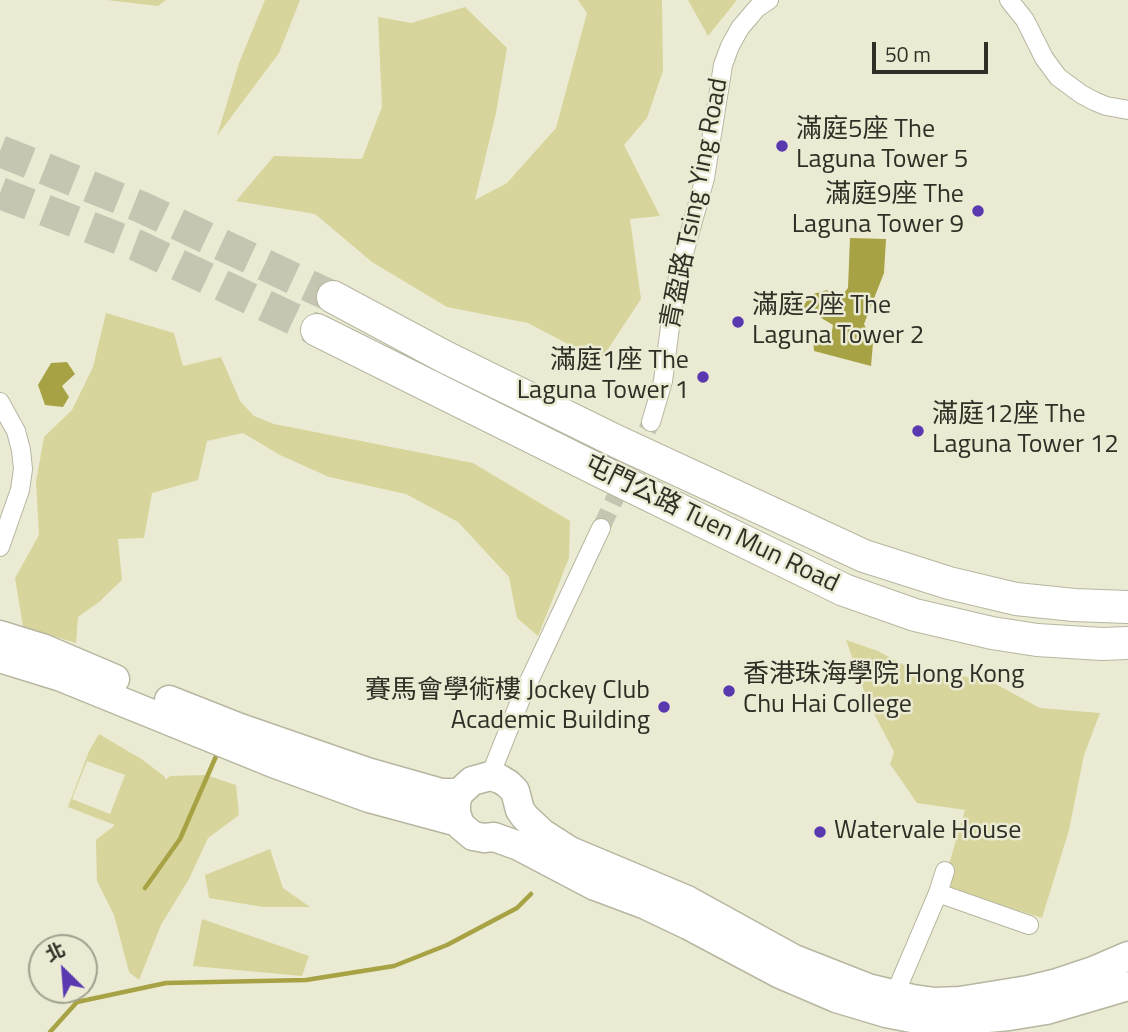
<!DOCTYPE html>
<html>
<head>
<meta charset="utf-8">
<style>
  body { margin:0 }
  #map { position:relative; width:1128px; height:1032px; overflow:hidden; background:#ebebd4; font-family:"Titillium Web","Noto Sans TC",sans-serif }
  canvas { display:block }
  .north { position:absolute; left:28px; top:934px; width:70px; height:70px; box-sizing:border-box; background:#ebebd4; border:2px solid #a0a08e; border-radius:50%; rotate:335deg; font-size:19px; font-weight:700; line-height:28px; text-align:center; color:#2f2f26 }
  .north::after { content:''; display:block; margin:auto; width:24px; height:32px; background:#5938b0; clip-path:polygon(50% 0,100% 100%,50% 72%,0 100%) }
  .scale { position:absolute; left:872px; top:42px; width:116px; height:32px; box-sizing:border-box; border:4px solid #2f2f26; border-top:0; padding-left:9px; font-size:21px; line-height:24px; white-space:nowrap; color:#2f2f26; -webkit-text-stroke:5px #ebebd4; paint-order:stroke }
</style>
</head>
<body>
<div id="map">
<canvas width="1128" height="1032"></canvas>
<div class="north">北</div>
<div class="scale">50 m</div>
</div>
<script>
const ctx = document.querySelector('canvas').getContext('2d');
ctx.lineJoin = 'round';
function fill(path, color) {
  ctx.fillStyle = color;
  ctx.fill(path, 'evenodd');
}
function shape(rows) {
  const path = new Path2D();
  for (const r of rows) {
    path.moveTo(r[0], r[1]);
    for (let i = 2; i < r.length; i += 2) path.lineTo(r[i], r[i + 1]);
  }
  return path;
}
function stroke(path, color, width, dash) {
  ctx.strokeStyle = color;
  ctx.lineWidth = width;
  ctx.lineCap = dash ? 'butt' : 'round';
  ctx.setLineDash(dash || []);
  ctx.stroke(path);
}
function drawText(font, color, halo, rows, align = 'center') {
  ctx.font = font + ' "Titillium Web","Noto Sans TC",sans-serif';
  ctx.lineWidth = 5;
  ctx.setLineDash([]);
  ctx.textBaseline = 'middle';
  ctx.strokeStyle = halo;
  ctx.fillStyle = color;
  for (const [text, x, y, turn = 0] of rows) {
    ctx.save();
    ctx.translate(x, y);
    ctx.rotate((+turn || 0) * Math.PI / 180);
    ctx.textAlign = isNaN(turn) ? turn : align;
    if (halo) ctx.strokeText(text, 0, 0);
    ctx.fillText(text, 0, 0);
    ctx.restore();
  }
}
const green = shape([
  [107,0,166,0,158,6],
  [265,0,300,0,279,53,217,136,239,63],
  [578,0,662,0,663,71,647,118,624,145,660,216,630,219,641,299,600,361,528,323,447,307,372,262,315,214,236,201,274,156,362,159,382,107,378,17,411,23,465,7,507,48,496,113,475,200,507,183,556,128,587,13],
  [688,0,737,0,708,36],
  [106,313,174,333,183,366,221,357,240,401,254,416,274,424,473,463,570,521,569,558,538,636,517,618,509,577,458,522,406,494,329,477,280,455,243,433,207,441,198,480,152,493,144,538,118,539,122,580,99,602,78,617,76,643,23,627,15,578,39,535,36,482,44,437,72,410,93,367],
  [846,640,878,651,930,679,957,675,992,682,1040,708,1100,713,1084,755,1069,830,1042,918,951,889,949,864,965,810,917,803,890,764,894,752,868,702],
  [99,734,143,760,165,777,165,780,170,776,206,775,236,785,239,815,208,838,189,879,161,925,139,980,129,972,114,915,97,881,96,840,115,825,68,807,89,751],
  [87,761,125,775,110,814,72,799],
  [270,849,283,888,310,907,263,907,209,898,205,875],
  [202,919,309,956,302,976,193,966]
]);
const water = shape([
  [850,238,886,239,884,273,864,324,873,343,871,366,814,351,813,339,831,337,833,325,803,307,810,295,827,290,838,300,848,288],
  [67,362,75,374,62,386,69,397,63,407,45,405,38,385,51,363]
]);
const stream = shape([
  [145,888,180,839,217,754],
  [50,1032,77,1002,166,983,306,980,394,966,447,945,517,908,531,894]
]);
const minorTunnel = shape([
  [601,528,651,422]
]);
const motorwayTunnel = shape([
  [0,151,141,207,333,297],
  [0,193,136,245,317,330]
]);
const minor = shape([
  [1009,0,1025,20,1044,58,1058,77,1081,94,1094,101,1106,106,1128,110],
  [0,402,16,431,21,450,23,469,20,490,0,547],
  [651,422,663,381,673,304,679,271,705,178,723,65,730,46,740,28,757,8,769,0],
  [490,776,522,696,601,528],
  [938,893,945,871],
  [892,1001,938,893,1029,925]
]);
const primary = shape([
  [0,635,42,648,115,679],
  [0,658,61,677,273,763,369,798,458,822],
  [169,700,240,728,367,772,441,793,459,793],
  [1128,956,1093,971,1057,983,1028,990,960,1001,935,1002,913,999,868,988,794,959,687,900,570,851,542,833,525,817,520,810,515,791,508,784,500,779,490,776,472,781,459,793,456,802,456,813,460,825,473,836,484,838,494,837,519,846,595,886,646,905,688,925,780,974,836,998,886,1013,932,1022,957,1021,1009,1016,1046,1010,1128,986]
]);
const motorway = shape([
  [333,297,445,357,618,442,864,556,949,583,1016,599,1074,605,1128,607],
  [317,330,608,475,844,590,915,615,992,633,1037,640,1102,644,1128,643]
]);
const markers = [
  [782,146,7,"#5938b0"],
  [978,211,7,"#5938b0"],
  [738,322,7,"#5938b0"],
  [703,377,7,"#5938b0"],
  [918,431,7,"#5938b0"],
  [729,691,7,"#5938b0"],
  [664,707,7,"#5938b0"],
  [820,832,7,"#5938b0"]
];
const poiNames = [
  ["滿庭5座 The",796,131],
  ["Laguna Tower 5",796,161],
  ["滿庭9座 The",964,196,"right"],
  ["Laguna Tower 9",964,226,"right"],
  ["滿庭2座 The",752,307],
  ["Laguna Tower 2",752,337],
  ["滿庭1座 The",689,362,"right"],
  ["Laguna Tower 1",689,392,"right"],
  ["滿庭12座 The",932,416],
  ["Laguna Tower 12",932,446],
  ["香港珠海學院 Hong Kong",743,676],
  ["Chu Hai College",743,706],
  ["賽馬會學術樓 Jockey Club",650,692,"right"],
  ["Academic Building",650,722,"right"],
  ["Watervale House",834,832]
];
const streetNames = [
  ["青盈路 Tsing Ying Road",696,204,-79],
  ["屯門公路 Tuen Mun Road",711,525,26]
];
fill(green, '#d7d59b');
fill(water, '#a7a244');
stroke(stream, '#a7a244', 4.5);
stroke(minorTunnel, '#c5c5b1', 18, [18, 9]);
stroke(motorwayTunnel, '#c5c5b1', 32, [32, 16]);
stroke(minor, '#b7b6a0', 20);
stroke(primary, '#b7b6a0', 31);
stroke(motorway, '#b7b6a0', 34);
stroke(minor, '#fff', 18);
stroke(primary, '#fff', 28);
stroke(motorway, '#fff', 32);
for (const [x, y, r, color] of markers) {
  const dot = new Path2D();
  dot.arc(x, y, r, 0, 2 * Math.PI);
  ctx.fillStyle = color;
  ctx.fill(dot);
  stroke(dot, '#ebebd4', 2.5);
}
drawText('26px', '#2f2f26', '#ebebd4', poiNames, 'left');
drawText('26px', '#2f2f26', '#ebebd4', streetNames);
</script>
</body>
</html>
